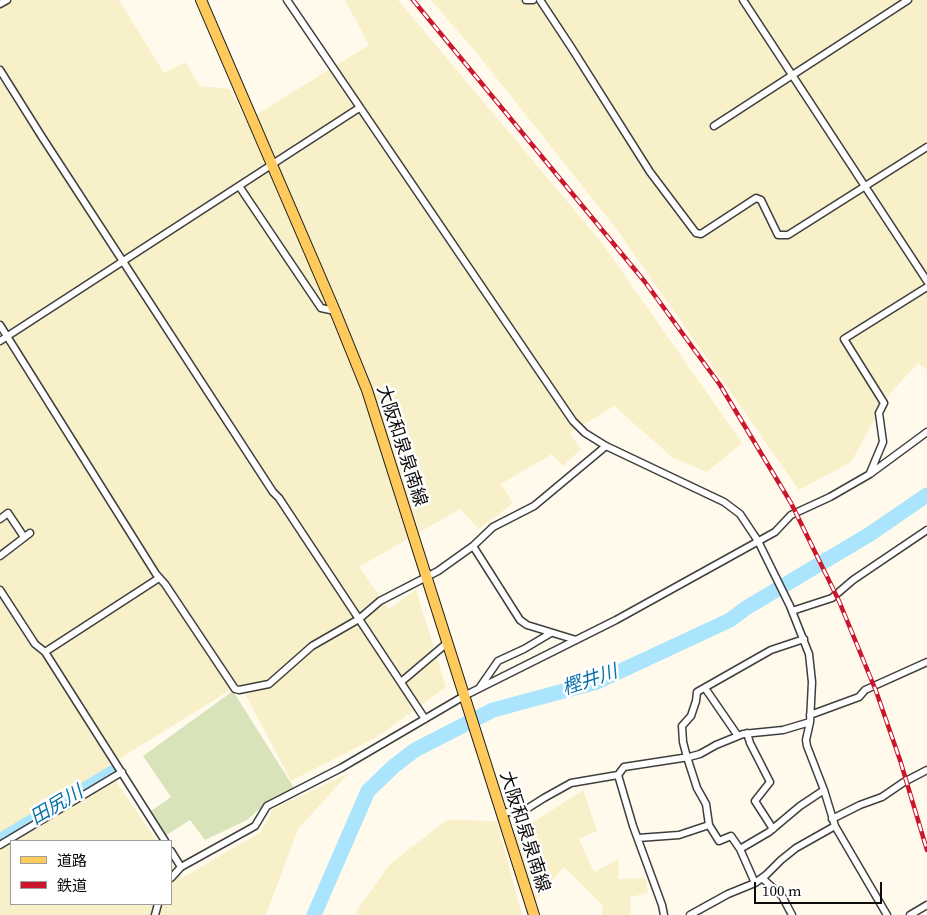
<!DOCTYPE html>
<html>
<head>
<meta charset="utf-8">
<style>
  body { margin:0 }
  #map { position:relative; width:927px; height:915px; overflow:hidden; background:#fffaec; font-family:"Source Serif 4","Noto Sans JP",serif }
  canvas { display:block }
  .legend { position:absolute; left:10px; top:840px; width:162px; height:65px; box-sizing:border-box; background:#fff; border:1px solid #9e9e9e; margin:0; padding:6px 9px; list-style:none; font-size:15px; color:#0c0c0c }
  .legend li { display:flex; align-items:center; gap:10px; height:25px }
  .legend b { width:25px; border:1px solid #9e9e9e }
  .scale { position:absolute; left:754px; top:882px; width:128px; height:22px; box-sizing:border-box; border:2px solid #0c0c0c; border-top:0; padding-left:6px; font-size:15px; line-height:18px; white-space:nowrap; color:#0c0c0c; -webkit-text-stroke:4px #fff; paint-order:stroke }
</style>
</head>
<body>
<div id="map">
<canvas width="927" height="915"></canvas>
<ul class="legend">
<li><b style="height:6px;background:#ffca5c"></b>道路</li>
<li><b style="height:6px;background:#cb162d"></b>鉄道</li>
</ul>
<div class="scale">100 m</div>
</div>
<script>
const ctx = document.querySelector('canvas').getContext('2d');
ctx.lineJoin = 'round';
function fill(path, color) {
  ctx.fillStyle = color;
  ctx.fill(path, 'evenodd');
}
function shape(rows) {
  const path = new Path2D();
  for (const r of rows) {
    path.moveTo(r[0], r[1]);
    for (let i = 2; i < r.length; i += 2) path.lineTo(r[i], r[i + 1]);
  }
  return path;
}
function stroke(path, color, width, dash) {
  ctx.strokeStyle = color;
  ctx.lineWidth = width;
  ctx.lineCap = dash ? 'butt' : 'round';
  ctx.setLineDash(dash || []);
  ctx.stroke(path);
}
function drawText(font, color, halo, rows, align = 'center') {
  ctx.font = font + ' "Source Serif 4","Noto Sans JP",serif';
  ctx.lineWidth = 5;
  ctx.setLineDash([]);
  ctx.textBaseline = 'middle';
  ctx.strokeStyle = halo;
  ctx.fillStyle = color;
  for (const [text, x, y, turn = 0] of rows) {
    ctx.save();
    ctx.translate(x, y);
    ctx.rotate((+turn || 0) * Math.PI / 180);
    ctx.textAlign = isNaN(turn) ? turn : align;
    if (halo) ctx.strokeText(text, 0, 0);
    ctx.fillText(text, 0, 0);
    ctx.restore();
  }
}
const farmland = shape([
  [0,0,119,0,164,73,185,62,200,86,230,89,246,121,369,45,345,0,398,0,602,243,742,443,707,472,673,458,614,406,570,433,581,449,563,466,552,454,501,484,513,503,479,529,460,509,359,567,389,609,416,590,446,687,377,737,291,781,240,684,106,767,157,841,11,841,11,904,171,904,171,862,182,878,261,832,273,809,349,773,298,829,266,915,0,915],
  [431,0,927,0,927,370,918,363,887,397,851,462,799,490,618,231,480,57],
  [583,790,597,831,579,839,594,872,619,859,618,879,645,878,648,893,630,897,631,915,602,915,603,906,564,867,534,903,512,836],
  [447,820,497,821,522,915,354,915,390,864]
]);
const cemetery = shape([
  [233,691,294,788,257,811,247,820,205,840,190,820,165,836,150,812,171,797,143,756]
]);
const river = shape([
  [0,841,114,772],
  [314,915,368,791,394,766,415,750,493,710,597,682,730,620,746,608,870,534,927,495]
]);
const street = shape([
  [287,0,573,421,585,433,606,446,724,502,740,514,758,541,790,606,809,654,812,682,810,722,806,740,807,746,824,790,835,826,887,915],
  [526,0,533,0],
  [540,0,571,47,650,172,696,233,701,234,756,198,761,200,778,235,788,235,927,147],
  [743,0,927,281],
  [0,4,7,0],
  [0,70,42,137,273,492,279,498,425,719],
  [714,126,908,0],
  [239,186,321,308,335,311],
  [0,325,156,574,165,584,235,689,239,690,269,684,312,646,359,619,380,601,438,571,473,546,493,527,534,506,606,446],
  [0,341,359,108],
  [870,473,883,442,879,413,884,403,844,339,927,287],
  [0,519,8,513,24,537],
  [473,546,520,620,527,625,576,640],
  [0,556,30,533],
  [0,590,35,644,45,652,165,841],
  [792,611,832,598,853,580,927,530],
  [45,652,159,578],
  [401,682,447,643],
  [480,687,498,661,524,649,551,633],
  [705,688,738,736],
  [810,715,859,697,865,690,927,662],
  [747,733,750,743,770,782,755,801,773,829],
  [618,775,633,826,662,905,664,915],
  [501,813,525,810,544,798,571,783,618,775,624,767,689,757,700,754,716,745,743,734,783,730,810,722],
  [832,819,860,805,882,797,904,782,927,770],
  [638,838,679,835,709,825],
  [0,845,122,772],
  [740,849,769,832,800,806,824,790],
  [171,851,181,867],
  [171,878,181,867,255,826,267,806,341,768,464,696,616,620,775,532,791,515,830,497,870,474,927,432],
  [762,878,782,896,792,915],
  [755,883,740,849,731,836,719,841,709,825,706,804,697,788,687,757,683,742,682,726,691,716,696,701,697,692,771,650,804,639],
  [155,915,158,904],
  [690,915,728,894,755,883,766,875,781,860,796,848,835,826],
  [910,915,927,905]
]);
const primary = shape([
  [201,0,335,311,367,390,534,915]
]);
const rail = shape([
  [413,0,645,282,720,385,791,503,839,601,876,691,900,760,927,850]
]);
const streetNames = [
  ["大阪和泉泉南線",401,446,72],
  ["大阪和泉泉南線",524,832,72]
];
const waterNames = [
  ["樫井川",590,681,-19],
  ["田尻川",57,806,-31]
];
fill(farmland, '#f8f0c8');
fill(cemetery, '#d9e3ba');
stroke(river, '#aae5fd', 15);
stroke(street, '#3f3f3f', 9);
stroke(primary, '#1d1d1d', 12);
stroke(street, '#fff', 6);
stroke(primary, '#ffca5c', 10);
stroke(rail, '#cb162d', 4.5);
stroke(rail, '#fff', 2.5, [8]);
drawText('18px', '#0c0c0c', '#fff', streetNames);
drawText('italic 19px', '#0971ab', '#fff', waterNames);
</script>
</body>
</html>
